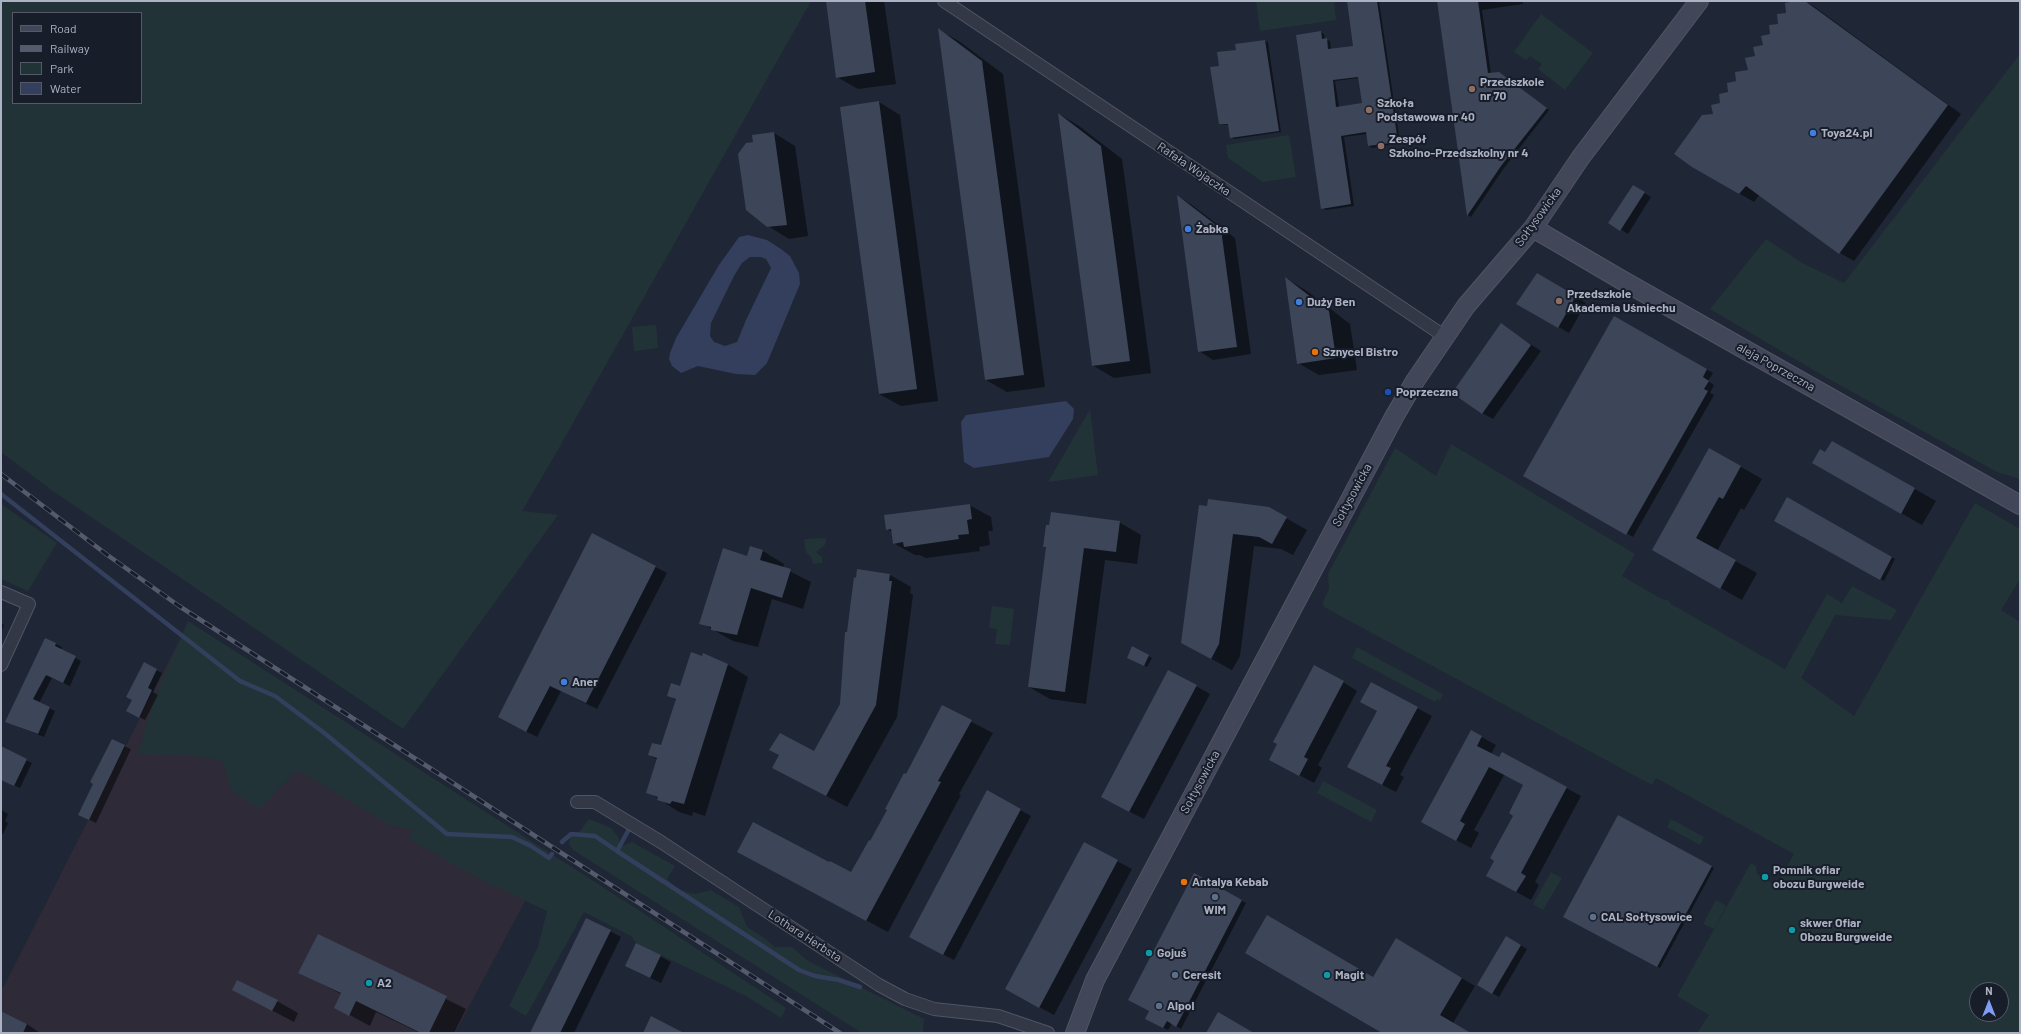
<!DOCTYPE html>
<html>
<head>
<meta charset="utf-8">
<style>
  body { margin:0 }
  #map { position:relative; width:2021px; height:1034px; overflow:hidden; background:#1f2635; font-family:Barlow,sans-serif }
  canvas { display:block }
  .frame { position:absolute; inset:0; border:2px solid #acb2c3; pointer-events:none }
  .legend { position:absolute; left:12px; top:12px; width:130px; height:92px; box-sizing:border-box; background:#181d2a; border:1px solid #535967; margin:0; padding:5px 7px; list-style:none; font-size:12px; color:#acb2c3 }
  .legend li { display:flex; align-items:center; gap:8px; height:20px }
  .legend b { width:20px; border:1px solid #535967 }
  .north { position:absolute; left:1969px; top:982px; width:40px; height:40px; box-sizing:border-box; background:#181d2a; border:1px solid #535967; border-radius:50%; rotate:0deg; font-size:11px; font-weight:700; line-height:16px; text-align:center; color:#acb2c3 }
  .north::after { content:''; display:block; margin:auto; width:14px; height:18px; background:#7f9df5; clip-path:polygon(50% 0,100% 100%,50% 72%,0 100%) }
</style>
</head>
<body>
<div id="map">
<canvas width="2021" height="1034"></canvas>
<div class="frame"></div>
<ul class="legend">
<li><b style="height:5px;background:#414659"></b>Road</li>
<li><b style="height:5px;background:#545b6d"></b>Railway</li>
<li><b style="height:11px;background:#223337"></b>Park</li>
<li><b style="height:11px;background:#333f5c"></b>Water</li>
</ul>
<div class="north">N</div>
</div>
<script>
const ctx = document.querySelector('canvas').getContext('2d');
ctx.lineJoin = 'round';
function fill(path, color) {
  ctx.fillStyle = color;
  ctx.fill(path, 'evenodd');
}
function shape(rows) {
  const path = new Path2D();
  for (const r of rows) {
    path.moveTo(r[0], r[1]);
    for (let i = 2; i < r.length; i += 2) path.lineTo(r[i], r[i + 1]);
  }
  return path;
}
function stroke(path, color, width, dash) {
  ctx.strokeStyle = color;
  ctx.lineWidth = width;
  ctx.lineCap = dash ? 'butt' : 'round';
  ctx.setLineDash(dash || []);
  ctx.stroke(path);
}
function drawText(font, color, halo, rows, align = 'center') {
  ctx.font = font + ' Barlow,sans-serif';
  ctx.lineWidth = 4;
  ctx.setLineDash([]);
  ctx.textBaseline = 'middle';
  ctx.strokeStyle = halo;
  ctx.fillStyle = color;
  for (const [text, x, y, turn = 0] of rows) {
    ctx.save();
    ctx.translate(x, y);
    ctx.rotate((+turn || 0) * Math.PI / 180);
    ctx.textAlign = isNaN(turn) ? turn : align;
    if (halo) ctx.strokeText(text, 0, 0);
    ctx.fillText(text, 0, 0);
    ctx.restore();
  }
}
const medical = shape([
  [178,643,542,869,455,1033,1,1033,1,988,3,988]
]);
const green = shape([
  [1,1,811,1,555,455,522,511,558,515,403,729,50,489,1,452],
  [13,13,141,13,141,103,13,103],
  [1256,1,1334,1,1336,20,1260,31],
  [1541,14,1593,53,1565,90,1538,69,1542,64,1530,56,1526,60,1514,52],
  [2020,54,2020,479,1997,472,1827,378,1710,309,1766,239,1802,263,1844,283],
  [1289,135,1296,177,1263,182,1228,158,1226,145],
  [656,325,658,348,634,351,632,327],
  [1090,409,1098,475,1048,482],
  [1451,444,1635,554,1622,576,1662,599,1668,600,1671,604,1785,669,1827,594,1842,603,1852,586,1897,610,1891,620,1835,615,1801,678,1854,716,1975,503,2020,529,2020,579,2001,610,2020,622,2020,1033,1697,1033,1709,1015,1677,996,1751,863,1756,866,1757,874,1776,886,1794,854,1656,778,1652,785,1324,607,1323,602,1329,589,1328,574,1395,448,1436,476],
  [1977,990,2001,990,2001,1014,1977,1014],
  [1,504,57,543,28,591,1,579],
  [826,538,825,545,816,552,822,557,822,563,813,564,811,557,806,552,804,539],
  [992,606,1014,609,1010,645,995,644,997,629,989,628],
  [188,621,637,909,786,1008,781,1018,746,996,636,943,631,936,584,912,526,1016,509,1006,538,947,547,911,483,881,409,839,413,830,390,825,297,770,259,809,232,791,222,761,195,756,138,754,153,702],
  [1357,647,1443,694,1440,701,1437,699,1435,702,1352,658],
  [1323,781,1377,810,1371,822,1317,793],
  [589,819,611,828,619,838,620,847,632,842,675,866,667,879,677,889,695,894,711,890,739,907,747,927,763,937,775,947,792,947,808,961,924,1019,923,1033,862,1033,573,850,569,844,570,837,580,831],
  [1671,819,1704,837,1700,845,1667,827],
  [1551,872,1562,878,1543,910,1533,904],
  [1716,900,1726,906,1714,929,1703,924]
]);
const water = shape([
  [748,235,767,240,781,249,790,256,799,273,800,284,767,363,755,375,736,374,698,366,681,373,672,366,669,359,670,353,676,338,719,265,739,237],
  [750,257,761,257,766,259,771,268,746,320,737,342,725,346,714,342,710,336,711,323,734,276,742,263],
  [1066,401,1074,409,1073,419,1049,457,974,468,964,462,961,422,966,415]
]);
const shadow = shape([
  [827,1,884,1,896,84,858,89,837,77],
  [1348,1,1379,1,1400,143,1372,148,1369,146,1367,134,1344,137,1354,206,1326,210,1322,208,1321,32,1324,34,1325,39,1330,41,1331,50,1354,47],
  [1359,78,1363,104,1339,107,1335,81],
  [1438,1,1523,1,1523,4,1482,10,1491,74,1503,75,1549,110,1504,168,1471,217,1468,215],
  [1795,1,1805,1,1812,5,1961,114,1854,261,1840,253,1760,194,1754,202,1692,166,1714,115,1737,82,1749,71,1756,57],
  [939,30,959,41,1003,74,1045,387,1007,392,986,380],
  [1265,41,1268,42,1281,132,1234,139,1231,137,1229,125,1220,124,1220,67,1237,50],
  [879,102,900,115,938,401,901,406,879,394],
  [1059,114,1079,126,1122,159,1151,373,1114,378,1092,365],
  [774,133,795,146,808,236,789,239,768,226,754,143],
  [1633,186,1651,197,1628,234,1610,223],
  [1179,197,1192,205,1235,238,1251,354,1213,360,1199,351],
  [1537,275,1586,303,1569,333,1517,303],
  [1287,279,1307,291,1350,324,1357,370,1319,375,1298,363],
  [1614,318,1713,373,1708,381,1714,385,1710,393,1714,395,1633,537,1525,476],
  [1501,325,1541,351,1493,419,1482,413],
  [1832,442,1936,501,1922,525,1813,463,1826,453],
  [1710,449,1762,479,1744,510,1741,508,1717,551,1757,573,1742,600,1674,562],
  [1788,499,1895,559,1884,581,1775,521],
  [969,505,991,517,993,531,988,531,990,545,979,547,980,551,926,558,920,555,915,555,893,543,892,532,887,529],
  [1208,508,1286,518,1307,530,1293,555,1281,549,1254,546,1240,656,1232,670,1182,643],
  [1119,522,1141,535,1137,564,1105,560,1086,704,1050,699,1029,687,1047,548,1044,547],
  [592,534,667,573,597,709,561,691,537,737,510,723],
  [751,548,763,551,784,564,783,568,811,582,803,609,772,599,758,647,733,641,701,623,748,557],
  [890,575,911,587,910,593,913,595,897,717,847,807,794,779,814,753,841,704,847,633,857,579],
  [1,623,4,625,1,632],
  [46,639,62,647,61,650,81,661,70,686,52,678,39,703,55,711,44,737,6,722],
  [1133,648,1152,658,1147,667,1128,657],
  [144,664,162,673,153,692,158,695,145,720,133,714],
  [727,664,748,677,705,816,693,812,692,816,679,812,648,792,658,760,649,755,662,747,676,700,668,695],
  [1343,682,1357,691,1318,765,1322,768,1314,783,1284,767],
  [1196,686,1210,694,1144,819,1116,805],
  [942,707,993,733,959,794,961,795,888,932,760,864,829,864,851,873,871,842],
  [1417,708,1432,716,1400,775,1404,777,1396,792,1363,775],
  [1471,731,1496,745,1491,754,1499,758,1502,753,1581,796,1535,882,1539,885,1531,900,1502,884,1514,816,1524,785,1504,775,1474,830,1479,833,1471,848,1437,830],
  [124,746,131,749,96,823,86,818],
  [1,748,32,763,20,788,3,780,1,784],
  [988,792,1031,816,954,960,921,943],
  [1,810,8,814,5,821,8,823,3,834,1,833],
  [1618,817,1714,868,1660,968,1564,917],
  [1117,861,1132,869,1054,1015,1020,997],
  [1195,875,1246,903,1181,1029,1172,1023,1168,1030,1146,1019],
  [587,919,621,937,574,1033,531,1033],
  [318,935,466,1009,454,1033,420,1033,376,1012,370,1026,335,1007,341,994,299,972],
  [1506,937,1527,949,1499,997,1478,985],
  [1396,939,1475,986,1453,1023,1470,1033,1384,1033,1373,978],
  [636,944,671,962,661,983,637,972],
  [233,990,277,1001,298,1013,294,1022],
  [1,1011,27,1024,40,1033,1,1033]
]);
const stream = shape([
  [1,494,240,681,275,696,323,732,447,834,512,837,531,846,549,858,552,854],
  [562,842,571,834,595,836,617,851,628,831],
  [617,851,799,970,815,976,839,980,860,987]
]);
const building = shape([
  [826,1,865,1,875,72,836,78],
  [1347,1,1377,1,1398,142,1368,146,1366,132,1341,136,1351,204,1321,209,1296,35,1321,31,1322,39,1327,38,1328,49,1353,46],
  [1358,77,1362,103,1336,107,1333,80],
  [1437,1,1478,1,1488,73,1499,72,1547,108,1501,166,1467,216],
  [1794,1,1805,1,1948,105,1839,254,1746,186,1739,194,1692,167,1674,154,1702,115,1713,114,1711,105,1720,103,1719,94,1728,92,1727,83,1736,81,1735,72,1748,70,1745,58,1755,56,1753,47,1763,45,1761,36,1770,34,1769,25,1778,24,1777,14,1786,13,1785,3],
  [938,28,982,61,1024,375,985,380],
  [1265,40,1279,131,1230,138,1228,124,1219,124,1210,67,1219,66,1217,52,1236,50,1235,44],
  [879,101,917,389,879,394,840,107],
  [1058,113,1101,146,1130,361,1092,366],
  [774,132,787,225,767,227,746,210,738,154,746,143,753,142,752,135],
  [1633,185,1645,192,1620,231,1608,223],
  [1177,195,1221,229,1237,347,1198,352],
  [1537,273,1576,296,1558,328,1516,304],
  [1285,277,1329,311,1336,358,1297,364],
  [1614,316,1707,369,1703,377,1709,381,1704,389,1708,391,1626,535,1523,476],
  [1501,323,1531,345,1482,414,1452,393],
  [1832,441,1915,488,1901,514,1812,463,1820,449,1825,452],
  [1709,448,1741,466,1723,499,1719,497,1696,538,1736,560,1720,589,1652,550],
  [1787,497,1892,557,1880,580,1774,521],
  [1208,499,1269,507,1287,517,1272,544,1259,537,1233,534,1219,644,1211,659,1181,643,1199,505,1207,506],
  [970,504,972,519,967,520,969,534,958,535,959,539,904,547,903,542,893,544,891,529,886,530,884,515],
  [1051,512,1120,521,1116,552,1084,548,1065,692,1028,687,1046,547,1043,547,1046,525,1049,525],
  [592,533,656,566,586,703,550,686,526,732,498,717],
  [750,546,763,550,760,560,791,569,782,598,751,588,737,635,711,630,711,627,699,624,723,548,747,556],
  [857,569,890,574,889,581,892,581,876,705,826,796,772,768,779,755,769,750,780,733,814,751,840,704,845,632,847,632,854,577,856,578],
  [45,638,56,643,55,646,76,656,63,683,46,675,33,699,50,707,38,734,5,722],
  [1132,646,1149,655,1144,666,1127,658],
  [691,652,702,656,703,653,728,664,684,804,672,801,670,804,657,800,658,797,646,793,657,758,648,755,652,743,661,745,676,699,667,696,671,683,680,686],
  [144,662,157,669,148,688,152,690,139,718,126,711,132,700,126,697],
  [1314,665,1344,681,1304,757,1308,759,1299,776,1269,760,1277,744,1273,742],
  [1168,670,1197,685,1129,812,1101,797],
  [1371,682,1418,707,1386,766,1391,768,1382,785,1347,767,1377,711,1360,702],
  [942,705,972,720,938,781,941,782,866,921,737,852,753,822,829,862,830,861,851,872,869,840,870,841,887,810,885,809,904,773,906,774],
  [1471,730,1482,736,1477,746,1499,757,1502,752,1567,787,1521,873,1526,876,1516,892,1486,876,1494,861,1490,858,1513,816,1509,813,1523,785,1489,767,1460,821,1465,824,1456,841,1421,822],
  [112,739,125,745,89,820,78,815,93,784,90,782],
  [1,746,27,759,14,786,1,780],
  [987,790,1021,809,943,955,909,937],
  [1618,815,1712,866,1657,967,1563,917],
  [1084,842,1118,860,1039,1008,1005,989],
  [1194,873,1242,900,1176,1027,1167,1021,1163,1028,1145,1019,1149,1011,1128,1000],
  [1267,915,1373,977,1396,938,1462,978,1440,1015,1471,1033,1382,1033,1245,953],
  [586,918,611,930,560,1033,530,1033],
  [318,934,447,996,429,1033,421,1033,356,1001,349,1016,334,1008,341,993,298,973],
  [1506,936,1521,945,1492,994,1477,985],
  [636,943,661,955,650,978,625,966],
  [237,980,278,1000,272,1011,232,990],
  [1,1011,27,1024,23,1033,1,1033],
  [1218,1012,1254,1033,1206,1033],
  [651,1016,684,1033,643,1033]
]);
const street = shape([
  [944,1,1444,336],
  [1,592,29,604,1,665],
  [577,802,595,802,661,842,879,985,905,999,934,1009,998,1016,1048,1033]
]);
const secondary = shape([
  [1533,228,1620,279,2020,505],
  [1075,1033,1095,980,1394,417,1415,381,1466,306,1533,228,1581,157,1699,1]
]);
const rail = shape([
  [1,474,106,554,179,606,840,1033]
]);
const markers = [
  [1472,89,4,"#8d6e63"],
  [1369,110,4,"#8d6e63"],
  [1813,133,4,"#3f7fe0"],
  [1381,146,4,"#8d6e63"],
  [1188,229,4,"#3f7fe0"],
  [1559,301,4,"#8d6e63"],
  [1299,302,4,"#3f7fe0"],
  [1315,352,4,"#e8710a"],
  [1388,392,4,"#1a4fb4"],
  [564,682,4,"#3f7fe0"],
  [1765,877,4,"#0f9aa8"],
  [1184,882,4,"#e8710a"],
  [1215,897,4,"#5c6f8a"],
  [1593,917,4,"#5c6f8a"],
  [1792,930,4,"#0f9aa8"],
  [1149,953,4,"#0f9aa8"],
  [1175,975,4,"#5c6f8a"],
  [1327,975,4,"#0f9aa8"],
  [369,983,4,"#0f9aa8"],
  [1159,1006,4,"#5c6f8a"]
];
const poiNames = [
  ["Przedszkole",1480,82],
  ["nr 70",1480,96],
  ["Szkoła",1377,103],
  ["Podstawowa nr 40",1377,117],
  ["Toya24.pl",1821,133],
  ["Zespół",1389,139],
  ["Szkolno-Przedszkolny nr 4",1389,153],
  ["Żabka",1196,229],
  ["Przedszkole",1567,294],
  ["Akademia Uśmiechu",1567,308],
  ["Duży Ben",1307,302],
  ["Sznycel Bistro",1323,352],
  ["Poprzeczna",1396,392],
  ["Aner",572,682],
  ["Pomnik ofiar",1773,870],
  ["obozu Burgweide",1773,884],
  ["Antalya Kebab",1192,882],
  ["WIM",1215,910,"center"],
  ["CAL Sołtysowice",1601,917],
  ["skwer Ofiar",1800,923],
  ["Obozu Burgweide",1800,937],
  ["Gojuś",1157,953],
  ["Ceresit",1183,975],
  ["Magit",1335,975],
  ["A2",377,983],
  ["Alpol",1167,1006]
];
const streetNames = [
  ["Rafała Wojaczka",1194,169,34],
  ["Sołtysowicka",1538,217,-54],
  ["aleja Poprzeczna",1776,367,29],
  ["Sołtysowicka",1352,495,-62],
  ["Sołtysowicka",1200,782,-62],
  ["Lothara Herbsta",805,936,33]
];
fill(medical, '#2e2a37');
fill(green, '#223337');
fill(water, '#333f5c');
fill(shadow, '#0007');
stroke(stream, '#333f5c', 4.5);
fill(building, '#3d4558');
stroke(street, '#505564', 14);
stroke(secondary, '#505564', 20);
stroke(street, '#333846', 12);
stroke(secondary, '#414659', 18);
stroke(rail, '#545b6d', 4.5);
stroke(rail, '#181d2a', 3, [9]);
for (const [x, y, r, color] of markers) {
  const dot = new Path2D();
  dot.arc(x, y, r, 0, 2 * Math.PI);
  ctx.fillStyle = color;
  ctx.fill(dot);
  stroke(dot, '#181d2a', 1.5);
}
drawText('bold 12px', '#acb2c3', '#181d2a', poiNames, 'left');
drawText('12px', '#acb2c3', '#181d2a', streetNames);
</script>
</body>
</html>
